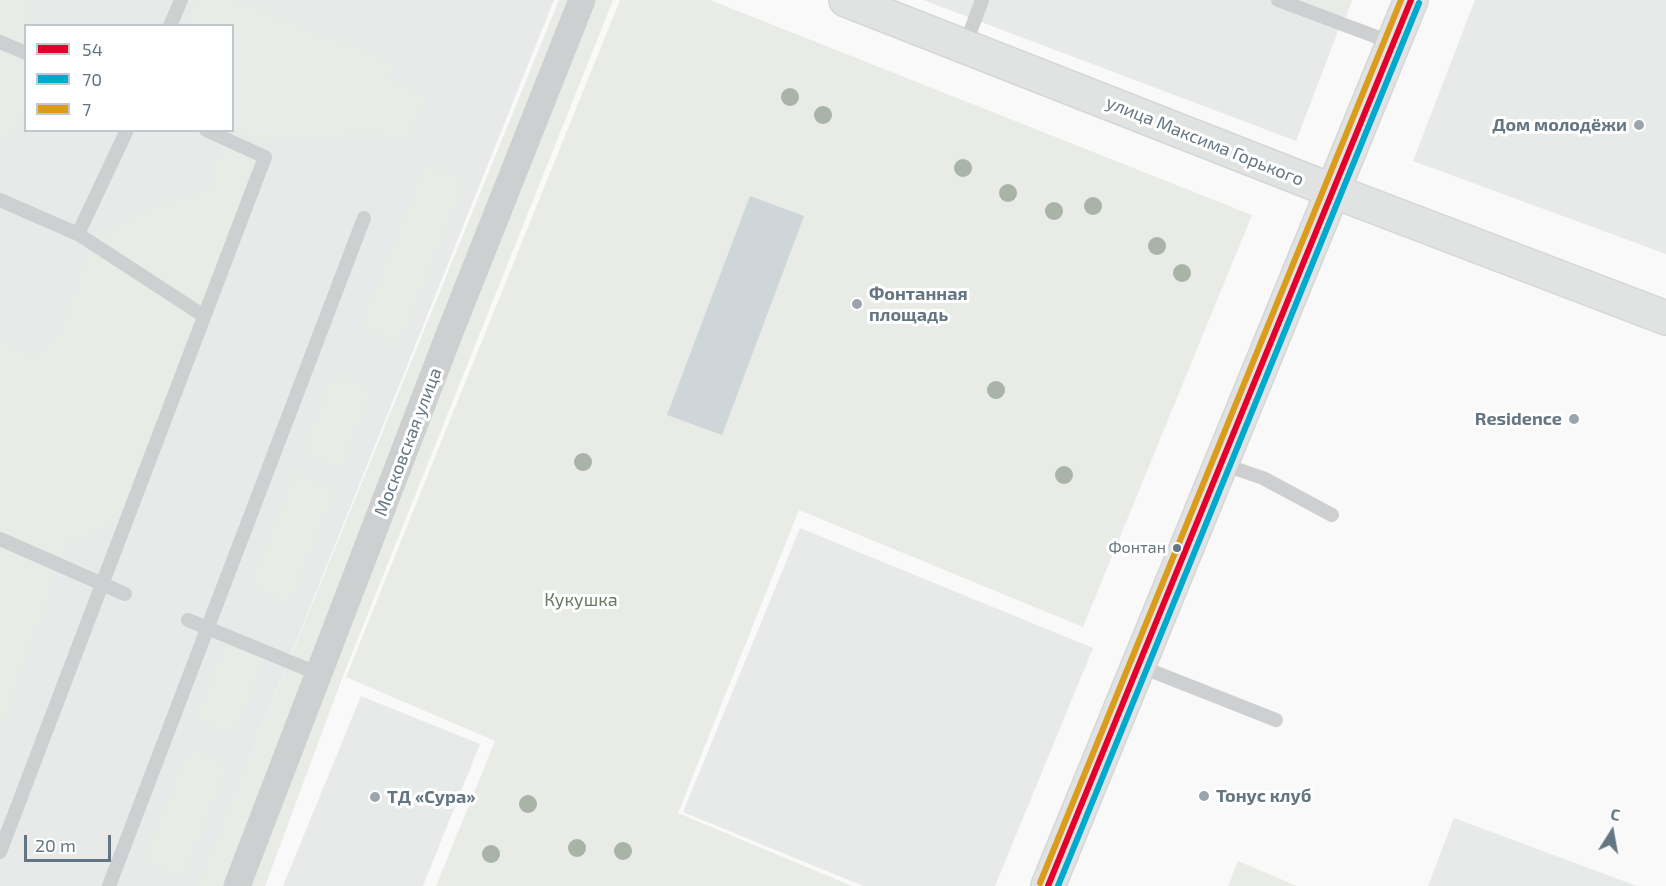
<!DOCTYPE html>
<html>
<head>
<meta charset="utf-8">
<style>
  body { margin:0 }
  #map { position:relative; width:1666px; height:886px; overflow:hidden; background:#f9f9f9; font-family:"Exo 2",sans-serif }
  canvas { display:block }
  .legend { position:absolute; left:24px; top:24px; width:210px; height:108px; box-sizing:border-box; background:#fff; border:2px solid #c1c8cd; margin:0; padding:8px 10px; list-style:none; font-size:18px; color:#657683 }
  .legend li { display:flex; align-items:center; gap:12px; height:30px }
  .legend b { width:30px; border:2px solid #c1c8cd }
  .north { position:absolute; left:1582px; top:802px; width:60px; height:60px; -webkit-text-stroke:4px #fff; paint-order:stroke; rotate:11deg; font-size:16px; font-weight:700; line-height:24px; text-align:center; color:#657683 }
  .north::after { content:''; display:block; margin:auto; width:21px; height:27px; background:#657683; clip-path:polygon(50% 0,100% 100%,50% 72%,0 100%) }
  .scale { position:absolute; left:24px; top:835px; width:87px; height:27px; box-sizing:border-box; border:3px solid #657683; border-top:0; padding-left:8px; font-size:18px; line-height:21px; white-space:nowrap; color:#657683; -webkit-text-stroke:4px #fff; paint-order:stroke }
</style>
</head>
<body>
<div id="map">
<canvas width="1666" height="886"></canvas>
<ul class="legend">
<li><b style="height:8px;background:#e4002b"></b>54</li>
<li><b style="height:8px;background:#00a9ce"></b>70</li>
<li><b style="height:8px;background:#da9c1a"></b>7</li>
</ul>
<div class="north">С</div>
<div class="scale">20 m</div>
</div>
<script>
const ctx = document.querySelector('canvas').getContext('2d');
ctx.lineJoin = 'round';
function fill(path, color) {
  ctx.fillStyle = color;
  ctx.fill(path, 'evenodd');
}
function shape(rows) {
  const path = new Path2D();
  for (const r of rows) {
    path.moveTo(r[0], r[1]);
    for (let i = 2; i < r.length; i += 2) path.lineTo(r[i], r[i + 1]);
  }
  return path;
}
function stroke(path, color, width, dash) {
  ctx.strokeStyle = color;
  ctx.lineWidth = width;
  ctx.lineCap = dash ? 'butt' : 'round';
  ctx.setLineDash(dash || []);
  ctx.stroke(path);
}
function drawText(font, color, halo, rows, align = 'center') {
  ctx.font = font + ' "Exo 2",sans-serif';
  ctx.lineWidth = 6;
  ctx.setLineDash([]);
  ctx.textBaseline = 'middle';
  ctx.strokeStyle = halo;
  ctx.fillStyle = color;
  for (const [text, x, y, turn = 0] of rows) {
    ctx.save();
    ctx.translate(x, y);
    ctx.rotate((+turn || 0) * Math.PI / 180);
    ctx.textAlign = isNaN(turn) ? turn : align;
    if (halo) ctx.strokeText(text, 0, 0);
    ctx.fillText(text, 0, 0);
    ctx.restore();
  }
}
const built = shape([
  [0,0,554,0,198,886,0,886],
  [26,26,232,26,232,130,26,130],
  [923,0,1350,0,1296,141],
  [1475,0,1666,0,1666,254,1413,161],
  [800,528,1093,648,995,886,863,886,683,812],
  [361,696,480,744,423,886,283,886],
  [1454,818,1637,886,1428,886]
]);
const green = shape([
  [0,0,24,0,28,6,30,25,26,26,25,114,0,145],
  [197,0,232,0,395,64,388,80,427,97,407,143,382,133,258,140,233,129,232,26,187,25],
  [559,0,613,0,343,676,265,886,197,886],
  [620,0,710,0,1252,215,1083,627,799,510,678,813,852,886,436,886,495,741,346,677],
  [1301,0,1352,0,1346,17],
  [222,138,265,157,127,518,67,542,0,733,0,340,32,357,55,341,93,244,135,215,212,188],
  [425,166,465,182,400,343,360,327],
  [332,375,372,391,341,468,302,452],
  [295,473,336,489,290,602,250,585],
  [227,642,266,657,235,734,196,718],
  [189,748,229,765,184,876,143,860],
  [1238,861,1297,886,1228,886]
]);
const water = shape([
  [750,196,804,216,722,435,667,415]
]);
const lane = shape([
  [1278,0,1393,43],
  [170,26,181,0],
  [0,42,26,53],
  [965,46,982,0],
  [0,200,78,234,204,316],
  [78,234,127,130],
  [1222,464,1263,478,1332,515],
  [0,539,125,594],
  [188,620,319,674],
  [1139,666,1276,720],
  [0,852,265,157,206,130],
  [109,886,364,218]
]);
const street = shape([
  [237,886,450,332,582,0]
]);
const secondary = shape([
  [1333,191,1666,318]
]);
const primary = shape([
  [846,0,1333,191],
  [1048,886,1411,0]
]);
const bus1 = shape([
  [1048,886,1411,0]
]);
const bus2 = shape([
  [1058,886,1419,3]
]);
const bus3 = shape([
  [1040,883,1401,0]
]);
const trees = [
  [790,97],
  [823,115],
  [963,168],
  [1008,193],
  [1093,206],
  [1054,211],
  [1157,246],
  [1182,273],
  [996,390],
  [583,462],
  [1064,475],
  [528,804],
  [577,848],
  [623,851],
  [491,854]
];
const markers = [
  [1639,125,6,"#99a4ac"],
  [857,304,6,"#99a4ac"],
  [1574,419,6,"#99a4ac"],
  [1177,548,5,"#657683"],
  [1204,796,6,"#99a4ac"],
  [375,797,6,"#99a4ac"]
];
const busNames = [
  ["Фонтан",1166,548]
];
const poiNames = [
  ["Дом молодёжи",1627,125,"right"],
  ["Фонтанная",869,294],
  ["площадь",869,315],
  ["Residence",1562,419,"right"],
  ["Тонус клуб",1216,796],
  ["ТД «Сура»",387,797]
];
const streetNames = [
  ["улица Максима Горького",1205,141,22],
  ["Московская улица",408,442,-69]
];
const parkNames = [
  ["Кукушка",581,600]
];
fill(built, '#e8e9e9');
fill(green, '#e8ebe6');
fill(water, '#ced6d9');
stroke(secondary, '#d5d6d7', 36);
stroke(primary, '#d5d6d7', 36);
stroke(lane, '#cecfd0', 14);
stroke(street, '#cecfd0', 27);
stroke(secondary, '#e1e2e2', 33);
stroke(primary, '#e1e2e2', 33);
stroke(bus1, '#e4002b', 6);
stroke(bus2, '#00a9ce', 6);
stroke(bus3, '#da9c1a', 6);
ctx.fillStyle = '#a9b3a7';
for (const [x, y] of trees) {
  ctx.beginPath();
  ctx.arc(x, y, 9, 0, 2 * Math.PI);
  ctx.fill();
}
for (const [x, y, r, color] of markers) {
  const dot = new Path2D();
  dot.arc(x, y, r, 0, 2 * Math.PI);
  ctx.fillStyle = color;
  ctx.fill(dot);
  stroke(dot, '#fff', 2);
}
drawText('16px', '#657683', '#fff', busNames, 'right');
drawText('bold 18px', '#657683', '#fff', poiNames, 'left');
drawText('18px', '#657683', '#fff', streetNames);
drawText('18px', '#687a64', '#fff', parkNames);
</script>
</body>
</html>
